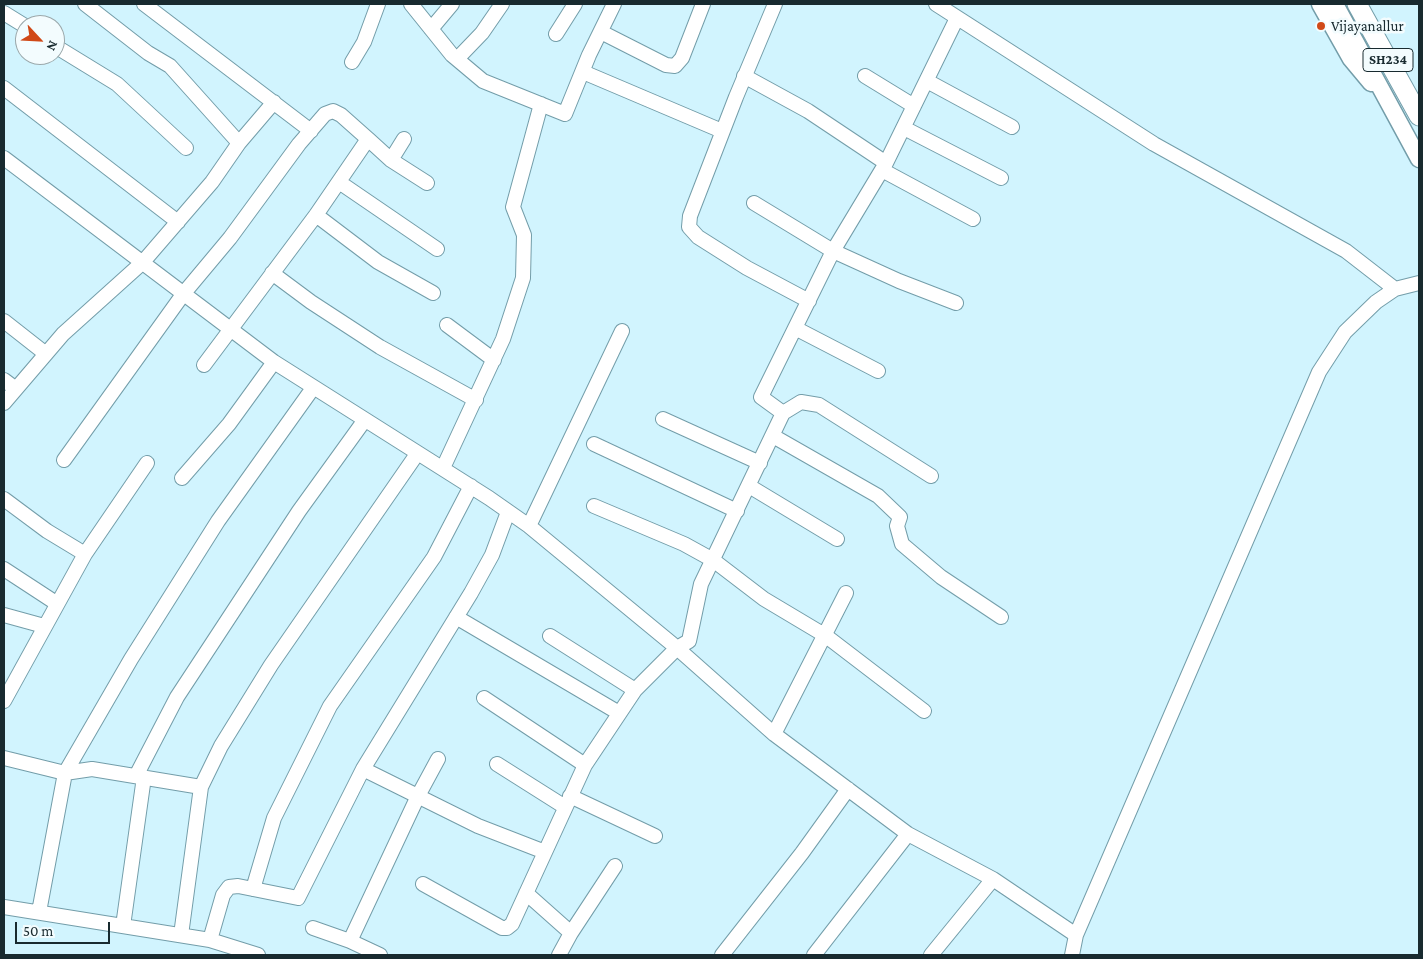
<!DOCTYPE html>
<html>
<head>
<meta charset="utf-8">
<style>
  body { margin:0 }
  #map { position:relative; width:1423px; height:959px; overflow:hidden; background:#d1f4fe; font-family:"Crimson Pro",serif }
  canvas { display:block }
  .frame { position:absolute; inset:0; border:5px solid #182a2f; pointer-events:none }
  .north { position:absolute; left:15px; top:15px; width:50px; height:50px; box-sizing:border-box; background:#f3fcfe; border:1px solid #9ba8ab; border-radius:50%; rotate:115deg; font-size:14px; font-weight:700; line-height:20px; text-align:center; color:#182a2f }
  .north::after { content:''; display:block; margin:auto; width:18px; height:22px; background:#d04918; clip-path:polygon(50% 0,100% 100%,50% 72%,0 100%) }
  .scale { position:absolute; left:15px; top:922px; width:95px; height:22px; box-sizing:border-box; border:2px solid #182a2f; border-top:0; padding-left:6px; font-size:15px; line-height:18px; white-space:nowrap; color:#182a2f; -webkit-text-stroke:4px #f3fcfe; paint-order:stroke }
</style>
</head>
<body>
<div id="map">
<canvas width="1423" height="959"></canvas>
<div class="frame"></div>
<div class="north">N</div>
<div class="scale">50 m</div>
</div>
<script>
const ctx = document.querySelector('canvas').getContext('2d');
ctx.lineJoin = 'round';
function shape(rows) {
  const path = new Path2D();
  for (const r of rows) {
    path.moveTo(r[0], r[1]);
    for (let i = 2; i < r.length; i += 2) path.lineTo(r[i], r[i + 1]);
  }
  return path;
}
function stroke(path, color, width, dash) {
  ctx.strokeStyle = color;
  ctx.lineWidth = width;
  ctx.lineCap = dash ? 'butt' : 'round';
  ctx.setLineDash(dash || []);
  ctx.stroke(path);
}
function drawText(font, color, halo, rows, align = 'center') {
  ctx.font = font + ' "Crimson Pro",serif';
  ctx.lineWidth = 5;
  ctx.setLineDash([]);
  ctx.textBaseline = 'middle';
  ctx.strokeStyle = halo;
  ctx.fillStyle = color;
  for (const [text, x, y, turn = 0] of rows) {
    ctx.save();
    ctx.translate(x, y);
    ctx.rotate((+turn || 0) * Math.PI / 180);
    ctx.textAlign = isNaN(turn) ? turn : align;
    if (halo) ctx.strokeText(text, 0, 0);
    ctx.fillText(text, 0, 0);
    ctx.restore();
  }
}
const minor = shape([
  [85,4,148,53,170,66,239,143],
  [144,4,311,131],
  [411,4,452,55,483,81,565,114,589,55,614,4],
  [775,4,736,97,690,216,689,227,698,237,747,268,809,301],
  [936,4,1154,144,1346,251,1395,289],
  [4,13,25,26],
  [431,29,452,4],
  [601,32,666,65,675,66,682,58,703,4],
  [556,34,575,4],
  [55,46,117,84,186,148],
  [457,59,482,33,502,4],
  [352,62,364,42,378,4],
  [583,72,722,131],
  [744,76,808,111,886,163],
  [865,76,914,106],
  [927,81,1012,127],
  [4,88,178,222],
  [904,128,1001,178],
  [4,158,274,362,489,498,529,526,677,648,774,734,908,834,993,879,1076,935],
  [391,160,404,139],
  [882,170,973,219],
  [339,182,437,249],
  [754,203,833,251,899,281,956,303],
  [316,215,378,262,433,293],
  [272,273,311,302,380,347,476,400],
  [4,321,46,354],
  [447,325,494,360],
  [795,328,878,371],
  [204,365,316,215,368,139,391,160,427,183],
  [4,380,16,389],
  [4,403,63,334,143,262,212,182,239,143,274,102],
  [783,413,801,402,819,405,931,476],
  [663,419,760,463],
  [773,436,878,496,900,517,897,526,902,544,941,577,1001,617],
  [594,444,737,511],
  [64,460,184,293,230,238,299,144,325,114,333,111,341,115,368,139],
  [443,468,503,339,523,278,524,235,513,207,541,104],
  [182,478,229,424,274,362],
  [749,486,837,539],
  [4,499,47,531,85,554],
  [594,506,684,544,713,560,764,599,826,636,924,711],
  [529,526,622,331],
  [4,569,56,603],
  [4,615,44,626],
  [456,617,619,713],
  [550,636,635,690],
  [484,698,585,765],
  [4,701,85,554,147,463],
  [774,734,846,593],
  [4,758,65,773,92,769,201,787],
  [497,764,565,807],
  [363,769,478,826,545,852],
  [136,776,177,697,299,511,364,421],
  [570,796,655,836],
  [423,884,502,928,507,928,512,924,585,765,635,690,677,648,689,641,701,584,783,413,761,397,833,251,886,163,957,18],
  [253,889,274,818,330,706,434,557,471,486],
  [526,893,571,933],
  [4,907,210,940,258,955],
  [39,912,65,773,131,659,218,521,313,388],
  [123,926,144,777],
  [313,928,350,941],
  [181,935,201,787,221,746,271,665,417,454],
  [210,940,223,895,229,887,238,886,298,898,363,769,471,593,492,555,508,512],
  [380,955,350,941,418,796,438,759],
  [559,955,571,933,615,866],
  [722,955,802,853,848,789],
  [814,955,908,834],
  [931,955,993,879],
  [1072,955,1076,935,1319,372,1345,332,1376,302,1395,289,1419,283]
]);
const major = shape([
  [1320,4,1351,59,1371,83],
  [1335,4,1419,159]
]);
const highway = shape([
  [1357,4,1419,116]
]);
const markers = [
  [1321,26,5,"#d04918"]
];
const shields = [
  [1388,60,50]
];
const shieldNames = [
  ["SH234",1388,60]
];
const poiNames = [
  ["Vijayanallur",1331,26]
];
stroke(minor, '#739da9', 16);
stroke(major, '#739da9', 19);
stroke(highway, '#739da9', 21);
stroke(minor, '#fff', 14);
stroke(major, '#fff', 16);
stroke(highway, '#fff', 19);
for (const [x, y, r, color] of markers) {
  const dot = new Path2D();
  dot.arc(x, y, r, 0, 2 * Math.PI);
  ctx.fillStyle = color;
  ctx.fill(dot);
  stroke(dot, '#f3fcfe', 2);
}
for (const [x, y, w] of shields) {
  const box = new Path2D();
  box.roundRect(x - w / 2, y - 11.5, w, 23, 4);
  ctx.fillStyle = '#f3fcfe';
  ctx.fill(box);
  stroke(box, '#182a2f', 1);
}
drawText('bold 14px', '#182a2f', null, shieldNames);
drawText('15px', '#182a2f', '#f3fcfe', poiNames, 'left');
</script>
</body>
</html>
